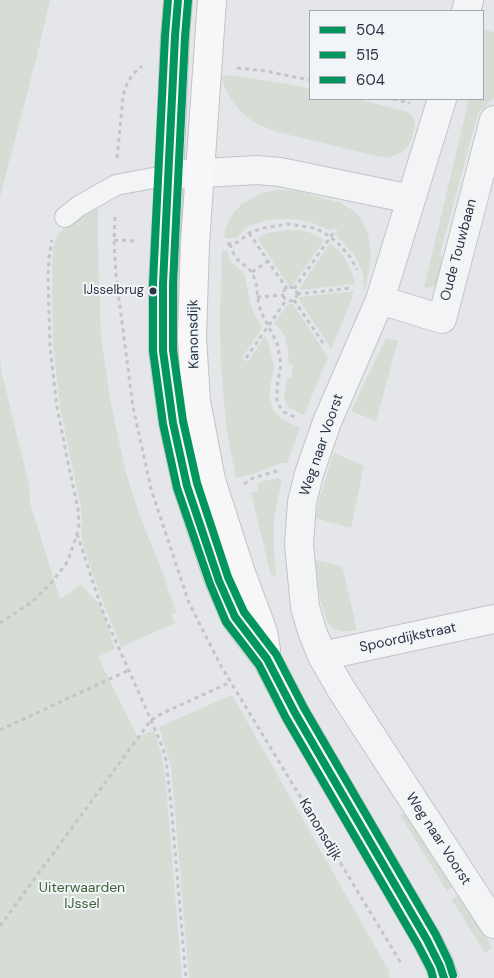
<!DOCTYPE html>
<html>
<head>
<meta charset="utf-8">
<style>
  body { margin:0 }
  #map { position:relative; width:494px; height:978px; overflow:hidden; background:#e4e6e9; font-family:"DM Sans",sans-serif }
  canvas { display:block }
  .legend { position:absolute; left:309px; top:10px; width:175px; height:90px; box-sizing:border-box; background:#f2f5f8; border:1px solid #a2a8b0; margin:0; padding:6px 9px; list-style:none; font-size:15px; color:#2a3443 }
  .legend li { display:flex; align-items:center; gap:10px; height:25px }
  .legend b { width:25px; border:1px solid #a2a8b0 }
</style>
</head>
<body>
<div id="map">
<canvas width="494" height="978"></canvas>
<ul class="legend">
<li><b style="height:6px;background:#00965e"></b>504</li>
<li><b style="height:6px;background:#00965e"></b>515</li>
<li><b style="height:6px;background:#00965e"></b>604</li>
</ul>
</div>
<script>
const ctx = document.querySelector('canvas').getContext('2d');
ctx.lineJoin = 'round';
function fill(path, color) {
  ctx.fillStyle = color;
  ctx.fill(path, 'evenodd');
}
function shape(rows) {
  const path = new Path2D();
  for (const r of rows) {
    if (r.length === 3) {
      path.moveTo(r[0] + r[2], r[1]);
      path.arc(r[0], r[1], r[2], 0, 2 * Math.PI);
      continue;
    }
    path.moveTo(r[0], r[1]);
    for (let i = 2; i < r.length; i += 2) path.lineTo(r[i], r[i + 1]);
  }
  return path;
}
function stroke(path, color, width, dash) {
  ctx.strokeStyle = color;
  ctx.lineWidth = width;
  ctx.lineCap = dash ? 'butt' : 'round';
  ctx.setLineDash(dash || []);
  ctx.stroke(path);
}
function drawText(font, color, halo, rows, align = 'center') {
  ctx.font = font + ' "DM Sans",sans-serif';
  ctx.lineWidth = 4;
  ctx.setLineDash([]);
  ctx.textBaseline = 'middle';
  ctx.strokeStyle = halo;
  ctx.fillStyle = color;
  for (const [text, x, y, turn = 0] of rows) {
    ctx.save();
    ctx.translate(x, y);
    ctx.rotate((+turn || 0) * Math.PI / 180);
    ctx.textAlign = isNaN(turn) ? turn : align;
    if (halo) ctx.strokeText(text, 0, 0);
    ctx.fillText(text, 0, 0);
    ctx.restore();
  }
}
const green = shape([
  [0,0,50,0,37,56,0,197],
  [485,30,494,32,494,98,478,113,440,254,446,265,441,282,436,286,424,288,469,99,483,99,483,41],
  [226,75,288,84,310,89,310,99,357,99,408,112,413,117,415,126,411,141,407,147,402,152,388,158,381,157,277,132,265,127,255,123,242,113,232,101,225,88,221,76],
  [280,190,297,191,341,203,355,212,361,219,368,234,371,250,369,271,364,293,364,283,363,274,357,260,352,252,335,234,338,231,333,228,331,231,325,228,310,222,289,219,280,219,268,220,249,226,236,238,224,238,226,227,230,219,235,211,242,204,258,195,265,192],
  [98,206,98,245,101,338,111,404,126,473,140,517,162,571,176,612,171,614,175,623,121,647,101,597,84,548,81,533,82,524,81,508,60,407,53,345,52,277,53,250,55,241,58,234,84,213],
  [285,230,301,230,314,234,324,240,293,285,288,285,257,238,268,233],
  [330,243,336,248,346,260,352,273,355,284,300,290,299,289],
  [222,249,228,252,230,262,241,270,244,274,252,309,262,328,242,358,248,362,265,336,268,341,274,366,269,394,273,410,282,419,300,428,287,463,281,463,254,474,236,478,227,432,221,368,220,319],
  [354,291,349,306,331,349,299,300,300,297],
  [288,304,293,304,328,357,304,415,290,408,287,405,284,399,287,378,291,379,293,365,289,364,288,351,285,336,281,331,274,323],
  [386,338,398,341,376,421,351,411],
  [0,359,2,374,29,485,30,503,60,599,81,585,100,605,115,649,98,657,137,736,154,731,161,752,165,773,182,978,0,978],
  [334,453,364,466,351,528,315,518,320,496],
  [277,478,282,479,274,518,274,550,276,575,271,576,251,493,259,491,257,483],
  [315,560,342,566,357,630,351,631,341,631,335,629,327,622,320,599],
  [232,695,389,971,389,978,189,978,171,766,159,727],
  [404,813,453,887,447,891,400,815],
  [458,895,492,947,485,953,452,900]
]);
const path = shape([
  [237,68,265,71,310,80],
  [393,99,410,103],
  [117,158,123,97,125,88,132,75,142,66],
  [115,217,114,240,116,276,133,407,151,489,189,603,221,666,401,963],
  [249,233,287,289],
  [114,240,136,241],
  [227,244,238,242,249,233,263,228,288,224,302,226,314,228,323,232,337,242,351,258,357,270],
  [230,244,232,251,237,259,252,272,256,283,259,306,262,314,277,343,281,364,277,387,277,402,280,407,284,412,295,417],
  [252,272,268,261],
  [290,294,7],
  [294,289,334,232],
  [297,294,352,288],
  [257,297,284,295],
  [294,300,325,346],
  [246,358,287,299],
  [244,484,253,478,277,471],
  [77,534,104,615,151,720,163,748,166,760,171,804,186,978],
  [0,623,32,602,52,582,68,561,77,534,79,526,78,509,67,458,57,407,50,347,48,276,49,258,52,240],
  [0,730,129,670],
  [0,926,151,720,163,713,231,682]
]);
const lane = shape([
  [65,217,79,206,116,185,169,175]
]);
const street = shape([
  [466,11,469,0],
  [442,99,380,300,327,422,309,474,302,502,299,544,305,607,312,631,322,656,341,689,494,924],
  [169,175,257,170,280,172,411,199],
  [380,300,442,319,494,120],
  [322,656,494,619]
]);
const secondary = shape([
  [178,0,175,36,169,175,163,284,163,351,173,423,187,486,219,581,235,617,250,638,267,659,295,713,427,940,440,966,444,978],
  [212,0,195,243,192,337,196,401,211,480,241,573,263,632,266,650]
]);
const bus1 = shape([
  [178,0,175,36,163,284,163,351,173,423,187,486,219,581,235,617,267,659,295,713,427,940,440,966,444,978]
]);
const bus2 = shape([
  [168,0,165,36,153,283,153,351,163,424,177,488,210,584,226,622,259,665,286,718,418,945,431,970,433,978]
]);
const bus3 = shape([
  [188,1,185,37,173,284,173,350,183,421,197,483,228,577,244,612,276,654,304,708,436,935,449,962,453,975]
]);
const markers = [
  [153,291,4.5,"#2a3443"]
];
const busNames = [
  ["IJsselbrug",144,291]
];
const streetNames = [
  ["Oude Touwbaan",459,250,-75],
  ["Kanonsdijk",194,334,-91],
  ["Weg naar Voorst",322,445,-71],
  ["Spoordijkstraat",408,638,-12],
  ["Kanonsdijk",320,830,59],
  ["Weg naar Voorst",438,839,57]
];
const parkNames = [
  ["Uiterwaarden",82,888],
  ["IJssel",82,904]
];
fill(green, '#d5ddd5');
stroke(lane, '#c2c4c7', 22);
stroke(street, '#c2c4c7', 30);
stroke(secondary, '#c2c4c7', 30);
stroke(path, '#c3c5c9', 3, [4, 4]);
stroke(lane, '#f3f4f6', 20);
stroke(street, '#f3f4f6', 28);
stroke(secondary, '#f7f7f7', 28);
stroke(bus1, '#00965e', 8);
stroke(bus2, '#00965e', 8);
stroke(bus3, '#00965e', 8);
for (const [x, y, r, color] of markers) {
  const dot = new Path2D();
  dot.arc(x, y, r, 0, 2 * Math.PI);
  ctx.fillStyle = color;
  ctx.fill(dot);
  stroke(dot, '#f2f5f8', 2);
}
drawText('13px', '#2a3443', '#f2f5f8', busNames, 'right');
drawText('14px', '#2a3443', '#f2f5f8', streetNames);
drawText('14px', '#405f37', '#f2f5f8', parkNames);
</script>
</body>
</html>
